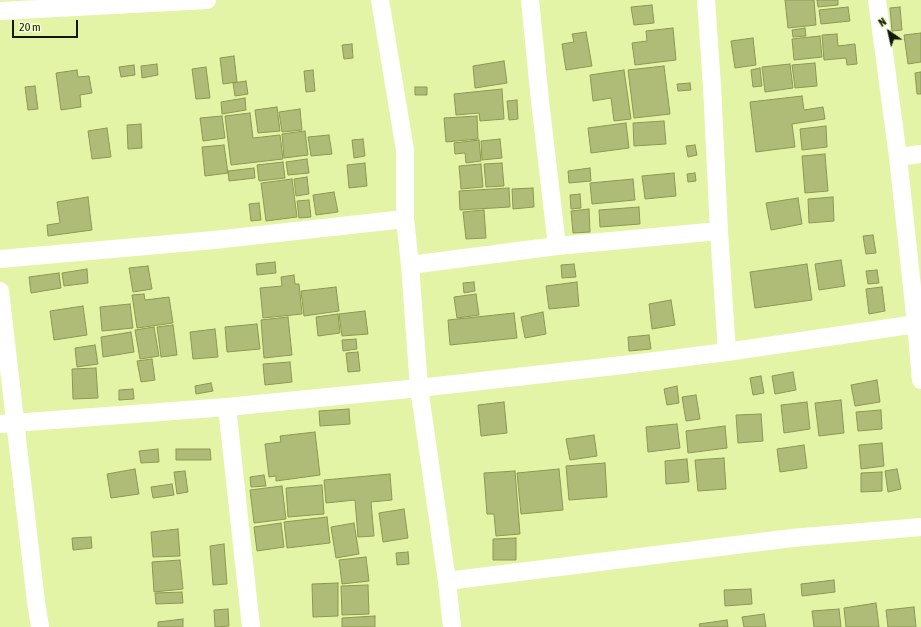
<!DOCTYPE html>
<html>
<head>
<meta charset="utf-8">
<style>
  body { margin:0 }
  #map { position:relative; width:921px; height:627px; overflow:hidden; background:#e4f4a7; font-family:"Asap Condensed",sans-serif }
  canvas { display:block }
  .north { position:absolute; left:869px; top:12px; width:40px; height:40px; -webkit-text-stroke:3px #f3fed0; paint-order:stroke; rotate:326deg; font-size:11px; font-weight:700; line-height:16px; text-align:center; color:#141800 }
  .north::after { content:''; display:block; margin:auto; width:14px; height:18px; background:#141800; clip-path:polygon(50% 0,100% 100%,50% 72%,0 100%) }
  .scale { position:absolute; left:12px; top:20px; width:66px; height:18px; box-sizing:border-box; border:2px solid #141800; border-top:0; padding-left:5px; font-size:12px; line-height:14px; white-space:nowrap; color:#141800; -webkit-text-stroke:3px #f3fed0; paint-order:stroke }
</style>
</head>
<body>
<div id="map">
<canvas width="921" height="627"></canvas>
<div class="north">N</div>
<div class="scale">20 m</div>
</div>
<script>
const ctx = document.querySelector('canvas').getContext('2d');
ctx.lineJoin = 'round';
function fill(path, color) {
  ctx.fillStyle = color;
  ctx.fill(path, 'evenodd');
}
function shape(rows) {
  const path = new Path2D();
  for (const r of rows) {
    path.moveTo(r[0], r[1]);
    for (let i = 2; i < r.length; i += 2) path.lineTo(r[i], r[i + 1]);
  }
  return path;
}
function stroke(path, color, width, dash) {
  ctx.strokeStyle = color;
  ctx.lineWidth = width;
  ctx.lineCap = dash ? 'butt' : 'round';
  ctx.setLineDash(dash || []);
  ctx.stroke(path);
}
const building = shape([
  [785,0,814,0,816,25,788,28,785,0],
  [817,0,838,0,838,5,818,7,817,0],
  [652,5,654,23,634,25,631,7,652,5],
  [848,7,850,21,821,24,819,10,848,7],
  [900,7,902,30,892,31,890,8,900,7],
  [673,28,676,60,635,65,632,43,647,41,646,31,673,28],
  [805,28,806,36,793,37,792,30,805,28],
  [586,32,592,66,566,70,562,44,574,42,572,34,586,32],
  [921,33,921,62,908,64,904,35,921,33],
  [837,34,838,46,855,44,857,64,847,65,846,58,824,60,822,35,837,34],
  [820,36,822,57,794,60,792,39,820,36],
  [753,38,756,65,735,68,731,41,753,38],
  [352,44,353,58,344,59,342,45,352,44],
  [234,56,237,82,223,84,220,58,234,56],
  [504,61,507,83,475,88,473,66,504,61],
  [815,63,817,86,795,88,792,65,815,63],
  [157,64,158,75,142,78,141,66,157,64],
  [790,64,793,88,765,92,762,67,790,64],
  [134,65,135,75,121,77,119,67,134,65],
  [664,66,670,114,634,118,628,70,664,66],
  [206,67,210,98,196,99,192,69,206,67],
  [760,68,762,86,753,87,751,70,760,68],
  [77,70,78,77,89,76,92,93,80,95,81,107,61,110,56,73,77,70],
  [313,70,315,91,306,92,304,71,313,70],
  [624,70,631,119,614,121,611,98,593,101,590,75,624,70],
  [921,72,921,94,917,94,915,73,921,72],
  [246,81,248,94,235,96,233,83,246,81],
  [690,83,691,90,678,91,677,84,690,83],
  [35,86,38,109,28,110,25,87,35,86],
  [415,87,427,87,427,95,415,95,415,87],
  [502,89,504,119,480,121,479,113,456,115,454,94,502,89],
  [802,96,804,110,823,107,825,119,792,124,795,147,756,152,750,102,802,96],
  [245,98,246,110,222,114,221,102,245,98],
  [517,100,518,119,509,120,507,101,517,100],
  [277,107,280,131,258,133,255,110,277,107],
  [300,109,302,130,282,132,279,112,300,109],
  [250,113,253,138,280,135,283,159,231,165,225,116,250,113],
  [222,116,225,138,203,141,200,118,222,116],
  [477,116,478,139,446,142,444,118,477,116],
  [664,121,666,144,634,146,633,123,664,121],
  [626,123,629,148,591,153,588,128,626,123],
  [141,124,142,148,128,149,127,125,141,124],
  [826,126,827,147,802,150,800,129,826,126],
  [107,128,111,157,92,159,88,131,107,128],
  [305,131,308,155,284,158,282,134,305,131],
  [329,135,332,154,311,156,308,137,329,135],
  [363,139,365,156,354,158,352,140,363,139],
  [500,139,502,158,482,160,481,141,500,139],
  [479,140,481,161,466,163,465,153,455,154,454,143,479,140],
  [224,145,228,173,205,176,202,147,224,145],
  [695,145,697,155,688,157,686,146,695,145],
  [825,154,828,191,805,193,802,156,825,154],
  [307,159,309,173,288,175,286,162,307,159],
  [283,162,285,178,259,181,257,165,283,162],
  [365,163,367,186,349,188,347,165,365,163],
  [502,163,504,186,486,187,484,164,502,163],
  [481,164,483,187,461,189,459,166,481,164],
  [254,168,255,178,229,181,228,171,254,168],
  [590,168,591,181,569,183,568,171,590,168],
  [674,173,676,196,645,199,642,176,674,173],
  [695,173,696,181,688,182,687,174,695,173],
  [307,177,309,194,296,196,294,179,307,177],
  [292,179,297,217,266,221,261,183,292,179],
  [633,179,635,200,592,204,590,183,633,179],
  [509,188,510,207,460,210,459,191,509,188],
  [533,188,534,207,513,209,512,189,533,188],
  [334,192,338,212,316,215,313,195,334,192],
  [580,194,581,208,571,209,570,195,580,194],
  [88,197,92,230,48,236,47,225,60,223,57,202,88,197],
  [833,197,834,221,809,223,808,199,833,197],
  [798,198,802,224,771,230,766,203,798,198],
  [309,200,311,217,299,218,297,201,309,200],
  [259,203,261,220,251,221,249,204,259,203],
  [639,207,640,224,600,227,599,210,639,207],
  [589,209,590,232,573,233,571,211,589,209],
  [484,210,486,238,466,239,463,212,484,210],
  [873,235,876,253,866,254,863,236,873,235],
  [841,260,845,286,819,290,815,264,841,260],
  [275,262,276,273,257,275,256,264,275,262],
  [574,264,576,277,562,278,561,265,574,264],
  [807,264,812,300,755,308,750,272,807,264],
  [148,266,152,289,133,292,129,268,148,266],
  [87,269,88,283,64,286,62,273,87,269],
  [877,270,879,283,868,284,866,271,877,270],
  [59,273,61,288,31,293,29,277,59,273],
  [294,275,295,284,299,284,302,314,263,318,260,288,282,286,281,277,294,275],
  [474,282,475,291,464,293,463,283,474,282],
  [577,282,579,306,549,309,546,286,577,282],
  [336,287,339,311,304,316,301,291,336,287],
  [882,287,885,311,869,314,866,289,882,287],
  [144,294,145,300,169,297,173,323,137,328,132,295,144,294],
  [476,294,479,315,457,318,454,297,476,294],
  [671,300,675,325,652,329,649,304,671,300],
  [130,304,133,328,102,331,100,307,130,304],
  [83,306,87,335,54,340,50,311,83,306],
  [365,311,368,334,342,336,339,314,365,311],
  [543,312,546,334,525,338,521,317,543,312],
  [514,313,517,338,450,345,448,320,514,313],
  [338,314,340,333,318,336,316,317,338,314],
  [288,317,292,355,264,358,261,320,288,317],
  [257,324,260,349,227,352,225,327,257,324],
  [173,325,177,355,161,357,157,327,173,325],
  [154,327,159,356,140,359,135,330,154,327],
  [215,329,218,357,193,359,190,332,215,329],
  [131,332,134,352,103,357,101,337,131,332],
  [649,335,651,349,629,351,628,337,649,335],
  [356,339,357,349,343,351,342,340,356,339],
  [95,345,98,364,77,367,75,348,95,345],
  [358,352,360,371,348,372,346,353,358,352],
  [152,359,155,380,141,382,137,361,152,359],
  [290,362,292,382,265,385,263,364,290,362],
  [96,368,98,398,73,399,72,369,96,368],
  [793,372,796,390,775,394,772,376,793,372],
  [761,376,764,393,753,395,750,378,761,376],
  [877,380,880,402,855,406,851,385,877,380],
  [211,383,213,391,196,394,195,386,211,383],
  [677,386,679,403,667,405,664,389,677,386],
  [133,389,134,399,119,400,119,390,133,389],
  [696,395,700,419,686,421,682,397,696,395],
  [841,400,844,433,819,436,815,403,841,400],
  [504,402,507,433,481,436,478,405,504,402],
  [807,402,810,429,784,433,781,405,807,402],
  [349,409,350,424,320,426,319,411,349,409],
  [881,410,882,429,858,431,856,412,881,410],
  [761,414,763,441,738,443,736,415,761,414],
  [677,424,680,448,648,452,646,427,677,424],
  [725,426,727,448,688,453,686,431,725,426],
  [315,432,320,475,276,481,276,476,269,477,265,444,281,442,280,436,315,432],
  [594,435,597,456,570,460,566,439,594,435],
  [882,443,884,466,861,469,859,445,882,443],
  [804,445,807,468,780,472,777,449,804,445],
  [158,449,159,462,141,463,139,451,158,449],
  [176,449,210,449,211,460,176,460,176,449],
  [724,458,726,489,698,491,695,460,724,458],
  [687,459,689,482,666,484,665,461,687,459],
  [605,463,607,497,569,500,566,466,605,463],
  [135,469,139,494,111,498,107,474,135,469],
  [559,469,563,510,521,514,517,473,559,469],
  [897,469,901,489,888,492,885,471,897,469],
  [185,471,188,492,177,494,174,472,185,471],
  [515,471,520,534,496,536,494,514,487,514,484,473,515,471],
  [882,472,882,491,861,492,861,473,882,472],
  [390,474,392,500,371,502,374,536,358,537,355,500,326,503,324,480,390,474],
  [264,475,266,486,251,487,250,477,264,475],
  [172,484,174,495,153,498,151,487,172,484],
  [322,485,324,514,288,517,286,488,322,485],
  [282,486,286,519,254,523,250,490,282,486],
  [404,509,408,538,383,542,379,513,404,509],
  [327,517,330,543,287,548,284,522,327,517],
  [281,523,284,547,257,551,254,527,281,523],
  [354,523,359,554,336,558,331,527,354,523],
  [178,529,180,556,153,557,151,532,178,529],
  [91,537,92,548,73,550,72,538,91,537],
  [516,538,516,560,493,560,493,539,516,538],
  [224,544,227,584,213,585,210,546,224,544],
  [408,552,409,564,397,565,396,553,408,552],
  [366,557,369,581,342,584,339,560,366,557],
  [180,560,183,589,154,592,152,562,180,560],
  [834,580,835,592,802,596,801,584,834,580],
  [338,583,338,616,313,617,312,584,338,583],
  [368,585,369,614,342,615,341,586,368,585],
  [751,589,752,604,725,606,724,590,751,589],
  [182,592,183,603,156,604,155,593,182,592],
  [876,603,879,627,846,627,844,608,876,603],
  [914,607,916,627,888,627,886,610,914,607],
  [228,609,229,626,215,627,214,610,228,609],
  [839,609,841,627,814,627,812,611,839,609],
  [764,614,766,627,744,627,742,617,764,614],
  [375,616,375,627,342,627,342,618,375,616],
  [183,619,183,627,158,627,158,622,183,619],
  [727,620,728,627,700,627,699,624,727,620]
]);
const street = shape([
  [380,0,405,150,405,219,410,265,419,388,447,581,452,627],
  [530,0,540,101,557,246],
  [706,0,712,86,719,231,727,352],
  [877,0,898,157,916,324,921,380],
  [0,11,207,0],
  [898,157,921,154],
  [0,259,214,240,405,219],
  [410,265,557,246,719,231],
  [0,291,36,602,40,627],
  [227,407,251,627],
  [0,424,227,407,419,388,623,365,727,352,916,324],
  [447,581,792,538,921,527]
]);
fill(building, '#aebc78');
stroke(building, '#8b9950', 1);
stroke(street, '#fff', 18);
</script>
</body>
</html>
